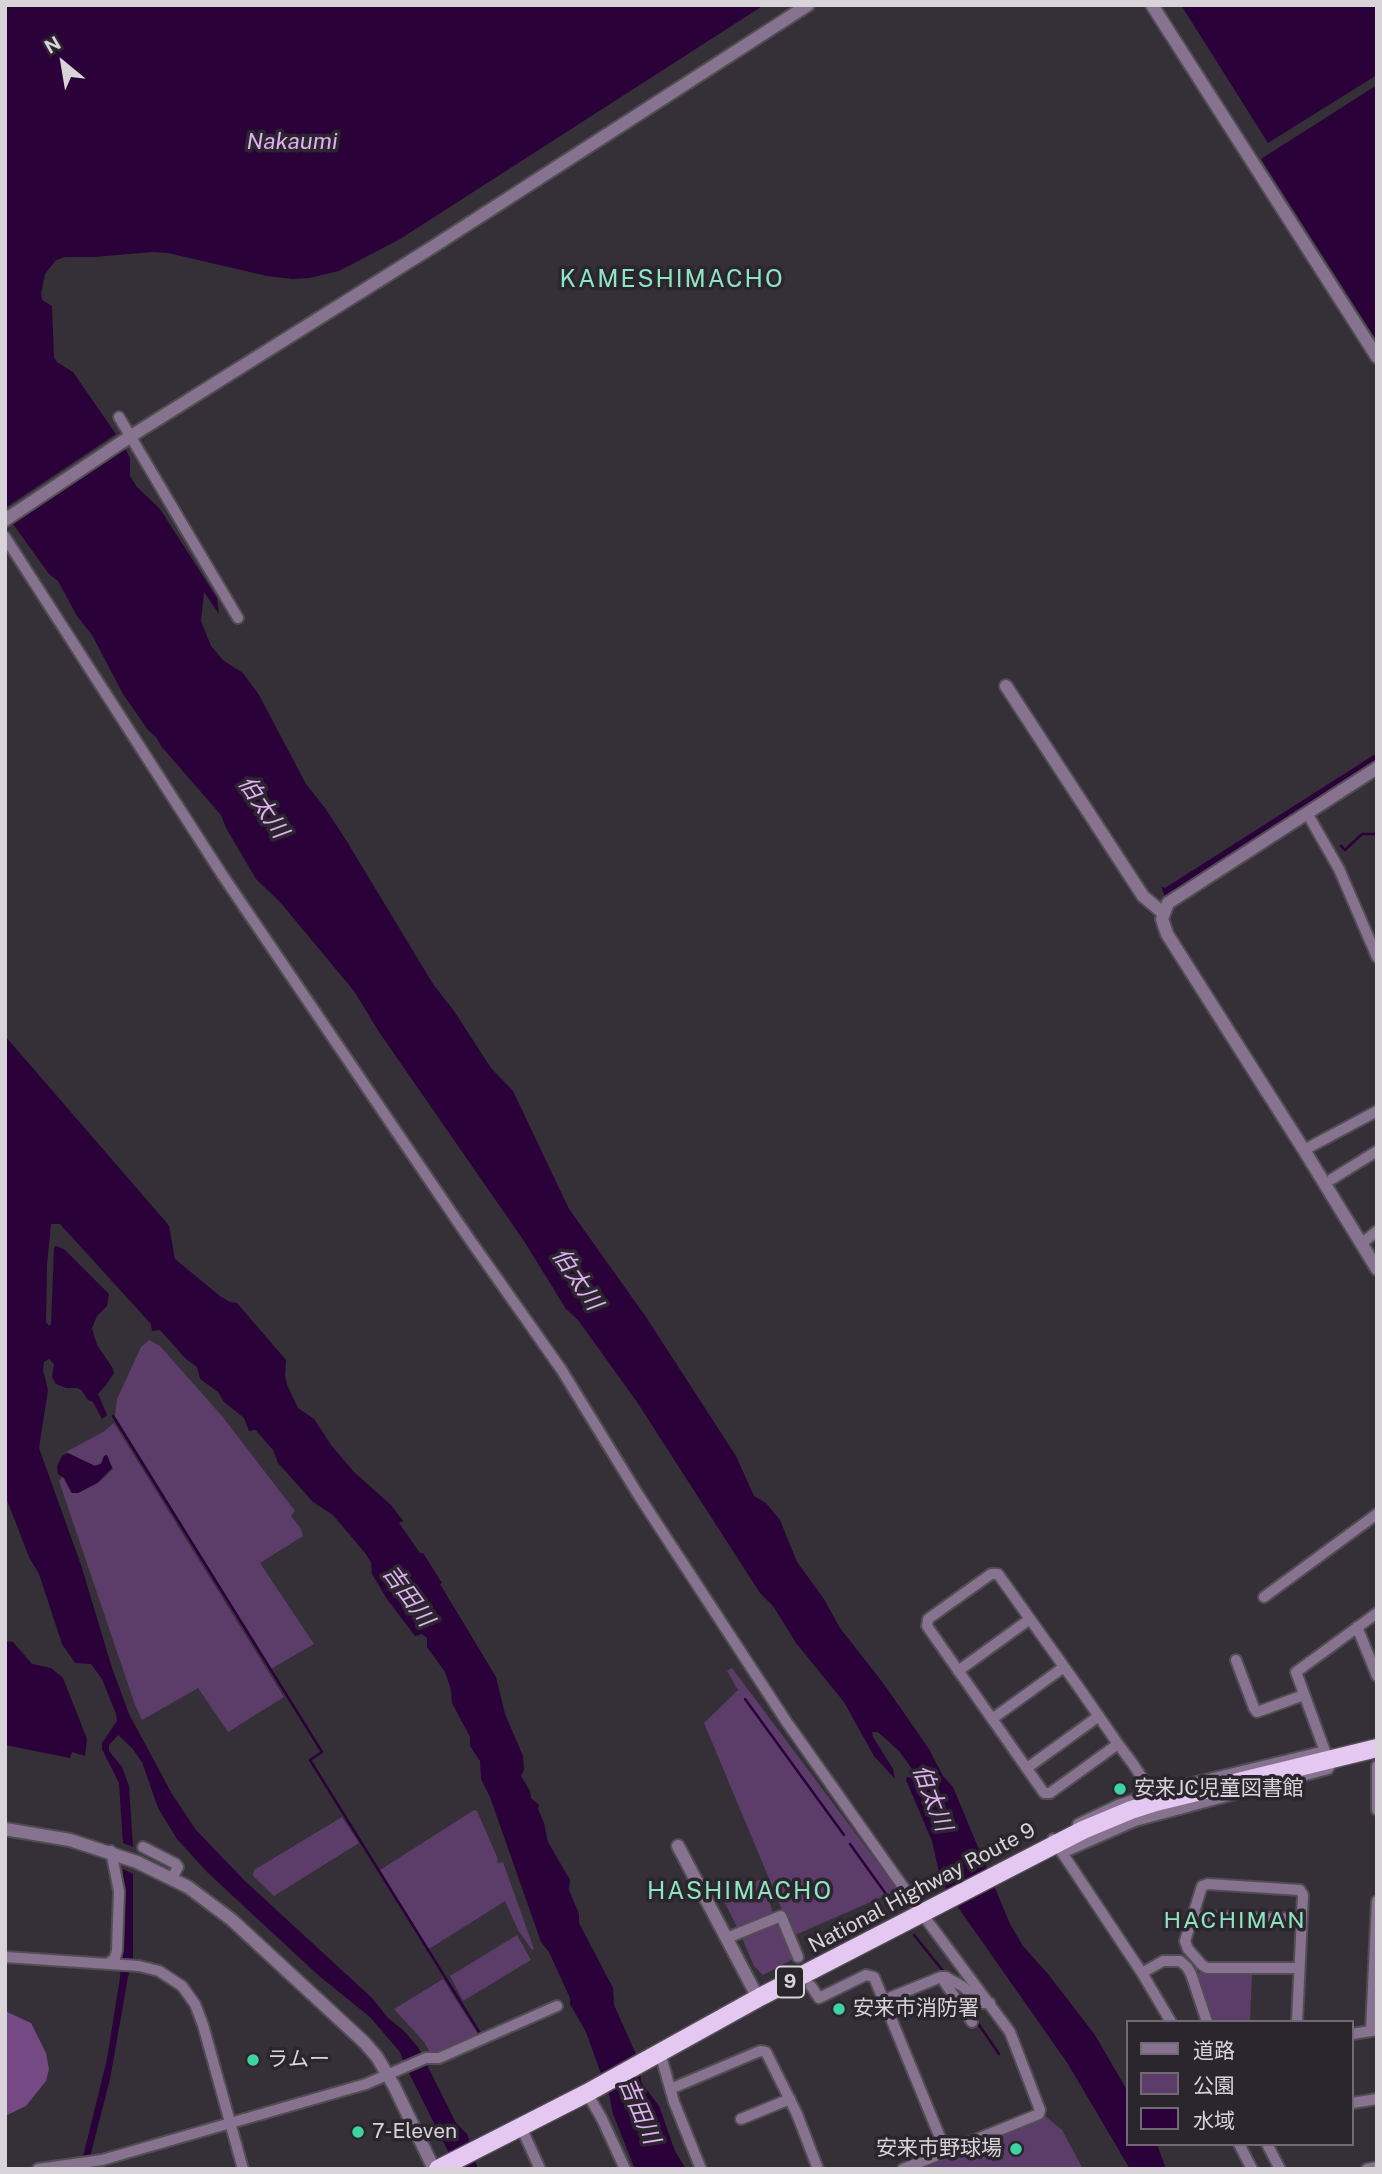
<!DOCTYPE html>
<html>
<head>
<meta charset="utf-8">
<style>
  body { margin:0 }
  #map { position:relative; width:1382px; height:2174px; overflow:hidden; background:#352f37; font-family:"Public Sans","Noto Sans JP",sans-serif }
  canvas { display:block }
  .frame { position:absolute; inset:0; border:7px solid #d8d4d9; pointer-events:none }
  .legend { position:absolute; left:1126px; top:2020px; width:228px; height:126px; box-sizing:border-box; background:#2b252d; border:2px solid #706b72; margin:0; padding:9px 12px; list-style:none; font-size:21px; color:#d8d4d9 }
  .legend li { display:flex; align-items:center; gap:14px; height:35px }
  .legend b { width:35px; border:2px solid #706b72 }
  .north { position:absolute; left:28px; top:28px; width:70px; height:70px; -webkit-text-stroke:5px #2b252d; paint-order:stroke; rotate:330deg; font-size:19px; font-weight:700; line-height:28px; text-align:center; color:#d8d4d9 }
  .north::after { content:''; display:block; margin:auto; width:24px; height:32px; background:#d8d4d9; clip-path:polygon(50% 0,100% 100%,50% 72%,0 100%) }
</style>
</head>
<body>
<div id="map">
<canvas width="1382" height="2174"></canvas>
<div class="frame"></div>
<ul class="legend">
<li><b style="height:9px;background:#87738f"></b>道路</li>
<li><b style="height:19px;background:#5c3c69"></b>公園</li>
<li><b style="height:19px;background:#2b0139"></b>水域</li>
</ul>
<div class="north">N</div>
</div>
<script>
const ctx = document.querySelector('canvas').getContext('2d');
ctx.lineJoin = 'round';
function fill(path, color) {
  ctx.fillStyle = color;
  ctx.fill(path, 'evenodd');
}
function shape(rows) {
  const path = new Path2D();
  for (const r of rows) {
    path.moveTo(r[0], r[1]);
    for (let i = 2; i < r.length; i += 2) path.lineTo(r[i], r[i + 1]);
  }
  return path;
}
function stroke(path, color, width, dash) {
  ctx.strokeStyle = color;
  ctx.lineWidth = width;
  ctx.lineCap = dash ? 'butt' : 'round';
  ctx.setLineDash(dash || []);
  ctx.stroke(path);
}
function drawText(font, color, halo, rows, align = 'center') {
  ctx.font = font + ' "Public Sans","Noto Sans JP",sans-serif';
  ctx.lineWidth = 7;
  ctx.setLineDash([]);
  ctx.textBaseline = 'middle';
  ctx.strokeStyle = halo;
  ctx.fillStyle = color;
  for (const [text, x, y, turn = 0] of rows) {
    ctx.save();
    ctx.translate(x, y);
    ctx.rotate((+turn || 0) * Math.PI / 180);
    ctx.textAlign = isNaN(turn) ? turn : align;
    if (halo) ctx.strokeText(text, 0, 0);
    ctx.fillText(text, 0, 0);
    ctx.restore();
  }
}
const green = shape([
  [149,1340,160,1346,222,1416,295,1511,291,1516,301,1529,303,1536,260,1563,314,1644,271,1669,115,1416,117,1399,141,1347],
  [114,1423,284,1697,228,1732,198,1688,144,1719,142,1720,135,1705,59,1481,63,1477,71,1493,78,1493,98,1483,113,1469,107,1455,104,1456,101,1463,95,1466,66,1452,103,1432],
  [732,1668,898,1890,793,1936,704,1723,738,1690,727,1671],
  [474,1810,477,1811,498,1859,497,1863,503,1862,534,1949,532,1950,518,1930,505,1901,429,1949,380,1870],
  [342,1817,359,1843,274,1896,253,1876,254,1870],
  [762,1879,773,1913,737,1927,721,1895],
  [777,1923,793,1959,763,1975,754,1966,742,1938],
  [517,1935,531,1960,463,2001,450,1976],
  [1203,1971,1252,1972,1250,2022,1213,2022,1197,1973],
  [443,1979,480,2037,448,2051,431,2054,424,2042,394,2009],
  [1045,2116,1062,2130,1083,2169,911,2169]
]);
const forest = shape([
  [5,2011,31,2023,46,2053,49,2069,46,2081,26,2106,5,2116]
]);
const water = shape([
  [5,5,764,5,400,239,339,271,309,278,293,279,267,276,168,253,152,252,95,257,65,257,56,260,45,274,41,294,42,300,52,306,54,357,57,362,73,372,120,440,5,511],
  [1181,5,1377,5,1377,75,1268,143],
  [1377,85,1377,341,1261,159],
  [123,444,130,458,130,476,137,487,160,509,217,598,219,614,204,592,201,621,211,646,224,661,243,673,259,695,306,784,325,808,346,840,433,984,454,1011,491,1068,513,1091,569,1209,646,1317,736,1456,754,1496,766,1503,780,1520,797,1562,824,1599,840,1628,883,1683,929,1749,943,1776,953,1787,1010,1924,1023,1946,1048,1974,1095,2035,1128,2092,1128,2144,1157,2144,1166,2169,1130,2169,1068,2064,948,1893,939,1872,932,1841,906,1780,907,1777,913,1778,915,1773,899,1751,878,1732,872,1732,873,1737,893,1769,895,1779,874,1756,844,1702,796,1643,773,1606,760,1593,637,1402,578,1320,566,1309,524,1241,379,1032,354,991,280,902,256,879,226,828,221,815,161,746,156,737,148,730,123,694,92,635,77,616,58,581,49,574,10,520],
  [1377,753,1377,762,1165,897,1161,886,1165,888],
  [5,1036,166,1222,169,1226,175,1259,220,1296,230,1302,237,1303,286,1360,285,1376,287,1385,298,1408,314,1419,331,1445,354,1472,391,1505,403,1521,399,1523,420,1553,423,1553,442,1583,440,1584,496,1677,505,1714,523,1756,524,1770,521,1776,530,1791,531,1798,539,1805,538,1809,544,1823,548,1842,570,1880,569,1890,579,1914,579,1923,613,1988,614,2005,640,2063,605,2081,600,2071,586,2032,570,2004,570,1998,549,1952,541,1942,490,1797,481,1779,480,1761,470,1746,470,1737,452,1703,451,1690,445,1672,427,1647,427,1638,422,1634,415,1636,387,1599,372,1574,371,1562,365,1553,333,1515,313,1502,278,1463,273,1450,259,1434,256,1430,249,1431,244,1418,224,1402,218,1392,200,1379,197,1367,186,1359,160,1330,152,1331,151,1324,60,1224,51,1224,47,1265,46,1322,49,1326,51,1324,54,1248,56,1246,64,1249,109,1294,107,1306,97,1316,92,1328,97,1345,112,1367,114,1373,106,1385,98,1394,107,1415,102,1419,93,1402,88,1400,82,1391,78,1388,66,1388,56,1384,52,1377,54,1364,49,1359,44,1362,43,1370,48,1390,39,1448,81,1565,112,1668,129,1714,172,1794,196,1830,245,1881,372,1998,388,2018,403,2030,418,2047,424,2058,405,2066,400,2052,370,2017,318,1975,207,1872,177,1839,158,1808,142,1762,132,1748,118,1735,109,1745,109,1751,122,1767,129,1786,133,1847,123,1843,119,1783,102,1749,102,1743,117,1721,116,1714,102,1679,91,1664,75,1663,62,1644,39,1574,29,1557,5,1495],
  [68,1453,95,1466,101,1464,104,1456,107,1455,112,1468,97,1483,78,1493,72,1493,64,1478,58,1474,57,1466,62,1456],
  [5,1641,13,1642,32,1664,51,1668,63,1678,87,1739,85,1756,72,1752,70,1758,5,1745],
  [123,1869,133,1874,133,1961,128,1977,110,2079,87,2169,80,2169,107,2059,120,1978,124,1904],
  [424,2059,456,2123,467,2134,478,2169,457,2169,406,2067],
  [640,2065,641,2082,659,2106,675,2151,686,2169,635,2169,613,2114,607,2084]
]);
const pier = shape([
  [119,432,128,446,9,524,5,517,5,508]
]);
const stream = shape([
  [1341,846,1345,850,1362,834,1377,834],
  [113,1416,322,1752,310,1760,481,2035],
  [745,1699,844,1835],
  [850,1844,891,1901],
  [914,1935,943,1971],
  [977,2022,999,2054]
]);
const minor = shape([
  [119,417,238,618],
  [5,537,223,876,468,1237,561,1369,639,1496,786,1721,923,1915,1010,2032,1040,2110,1039,2114,903,2169],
  [1307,813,1339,869,1377,957],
  [1304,1150,1377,1111],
  [1332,1179,1377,1151],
  [1361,1244,1377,1231],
  [1264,1597,1377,1514],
  [1357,1627,1377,1676],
  [1236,1660,1254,1708,1257,1712,1304,1695],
  [958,1671,1030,1619],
  [992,1719,1064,1667],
  [1118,1744,1050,1793,1044,1793,927,1626,928,1619,991,1574,998,1574,1082,1692,1118,1744,1133,1764,1148,1787,1151,1795],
  [1377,1766,1377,1810],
  [1027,1768,1099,1716],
  [1078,1824,1118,1805,1163,1790,1325,1751],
  [1053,1839,1142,1973,1171,2022],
  [143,1847,176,1864,178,1867,172,1878],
  [1062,1853,1135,1821,1328,1769,1330,1765,1296,1672,1377,1613],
  [1377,1901,1371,2031,1377,2030],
  [1192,1916,1301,1919],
  [727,1938,781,1916,798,1957],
  [5,1957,139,1966,159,1971,182,1986,195,2004,203,2025,243,2169],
  [109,1963,115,1958,117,1950,119,1891,111,1851],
  [1142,1973,1163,1961,1180,1961,1187,1967,1191,1974,1207,2022],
  [941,1977,972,2022],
  [811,1986,819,1998,866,1975,874,1977,946,2152],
  [884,2000,941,1977,946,1977,962,1986,982,2003,990,2003],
  [1297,2022,1303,1895,1300,1890,1208,1884,1202,1886,1185,1941,1188,1949,1202,1965,1207,1968,1299,1968],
  [1352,2034,1371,2031],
  [660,2053,674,2102,701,2169],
  [675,2087,760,2051,766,2052,797,2114,818,2169],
  [587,2093,602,2119,625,2169],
  [1352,2103,1377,2099],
  [741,2119,790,2099],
  [521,2127,540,2169],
  [1239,2144,1252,2169],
  [1267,2144,1280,2169],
  [38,2169,102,2160,366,2084,426,2058,439,2058,557,2006],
  [1367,2169,1377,2167]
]);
const tertiary = shape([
  [1152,5,1377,357],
  [5,520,131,436,431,248,808,5],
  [1006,686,1143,896,1163,913],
  [1377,768,1168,903,1162,919,1167,934,1304,1150,1377,1269],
  [5,1829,70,1840,137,1862,188,1887,232,1920,364,2042,377,2057,394,2086,434,2169],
  [678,1846,758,1998]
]);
const trunk = shape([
  [438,2169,587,2093,760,1997,1083,1830,1131,1810,1156,1802,1377,1748]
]);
const markers = [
  [1120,1789,7,"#3ed4a2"],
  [839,2009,7,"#3ed4a2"],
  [253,2060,7,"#3ed4a2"],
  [358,2132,7,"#3ed4a2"],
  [1016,2149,7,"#3ed4a2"]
];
const shields = [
  [790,1982,28]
];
const shieldNames = [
  ["9",790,1982]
];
const poiNames = [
  ["安来JC児童図書館",1134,1789],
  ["安来市消防署",853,2009],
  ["ラムー",267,2060],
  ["7-Eleven",372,2132],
  ["安来市野球場",1002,2149,"right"]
];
const streetNames = [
  ["National Highway Route 9",922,1888,-28]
];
const waterNames = [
  ["Nakaumi",292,142],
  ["伯太川",263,807,56],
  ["伯太川",577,1279,56],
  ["吉田川",408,1596,54],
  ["伯太川",932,1798,69],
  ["吉田川",639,2111,67]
];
const neighbourhoodNames = [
  ["HACHIMAN",1235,1921]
];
const quarterNames = [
  ["KAMESHIMACHO",672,280],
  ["HASHIMACHO",740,1892]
];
fill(green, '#5c3c69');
fill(forest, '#744984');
fill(water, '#2b0139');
fill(pier, '#352f37');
stroke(stream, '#2b0139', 2.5);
stroke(minor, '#524d54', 14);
stroke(tertiary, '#524d54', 16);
stroke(trunk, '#524d54', 21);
stroke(minor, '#87738f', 10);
stroke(tertiary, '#87738f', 12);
stroke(trunk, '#e5c8f2', 18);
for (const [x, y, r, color] of markers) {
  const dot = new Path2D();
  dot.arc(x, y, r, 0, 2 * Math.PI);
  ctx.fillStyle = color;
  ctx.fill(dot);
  stroke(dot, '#2b252d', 2.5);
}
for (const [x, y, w] of shields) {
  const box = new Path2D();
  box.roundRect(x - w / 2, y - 15.5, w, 31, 5);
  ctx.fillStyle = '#2b252d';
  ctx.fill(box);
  stroke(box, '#d8d4d9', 2);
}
drawText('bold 19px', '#d8d4d9', null, shieldNames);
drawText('21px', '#d8d4d9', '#2b252d', poiNames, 'left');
drawText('21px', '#d8d4d9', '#2b252d', streetNames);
drawText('italic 23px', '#e0aff4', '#2b252d', waterNames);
ctx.letterSpacing = '2px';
drawText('23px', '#8de5c1', '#2b252d', neighbourhoodNames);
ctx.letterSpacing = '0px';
ctx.letterSpacing = '2px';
drawText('24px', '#8de5c1', '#2b252d', quarterNames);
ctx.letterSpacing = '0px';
</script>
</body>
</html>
